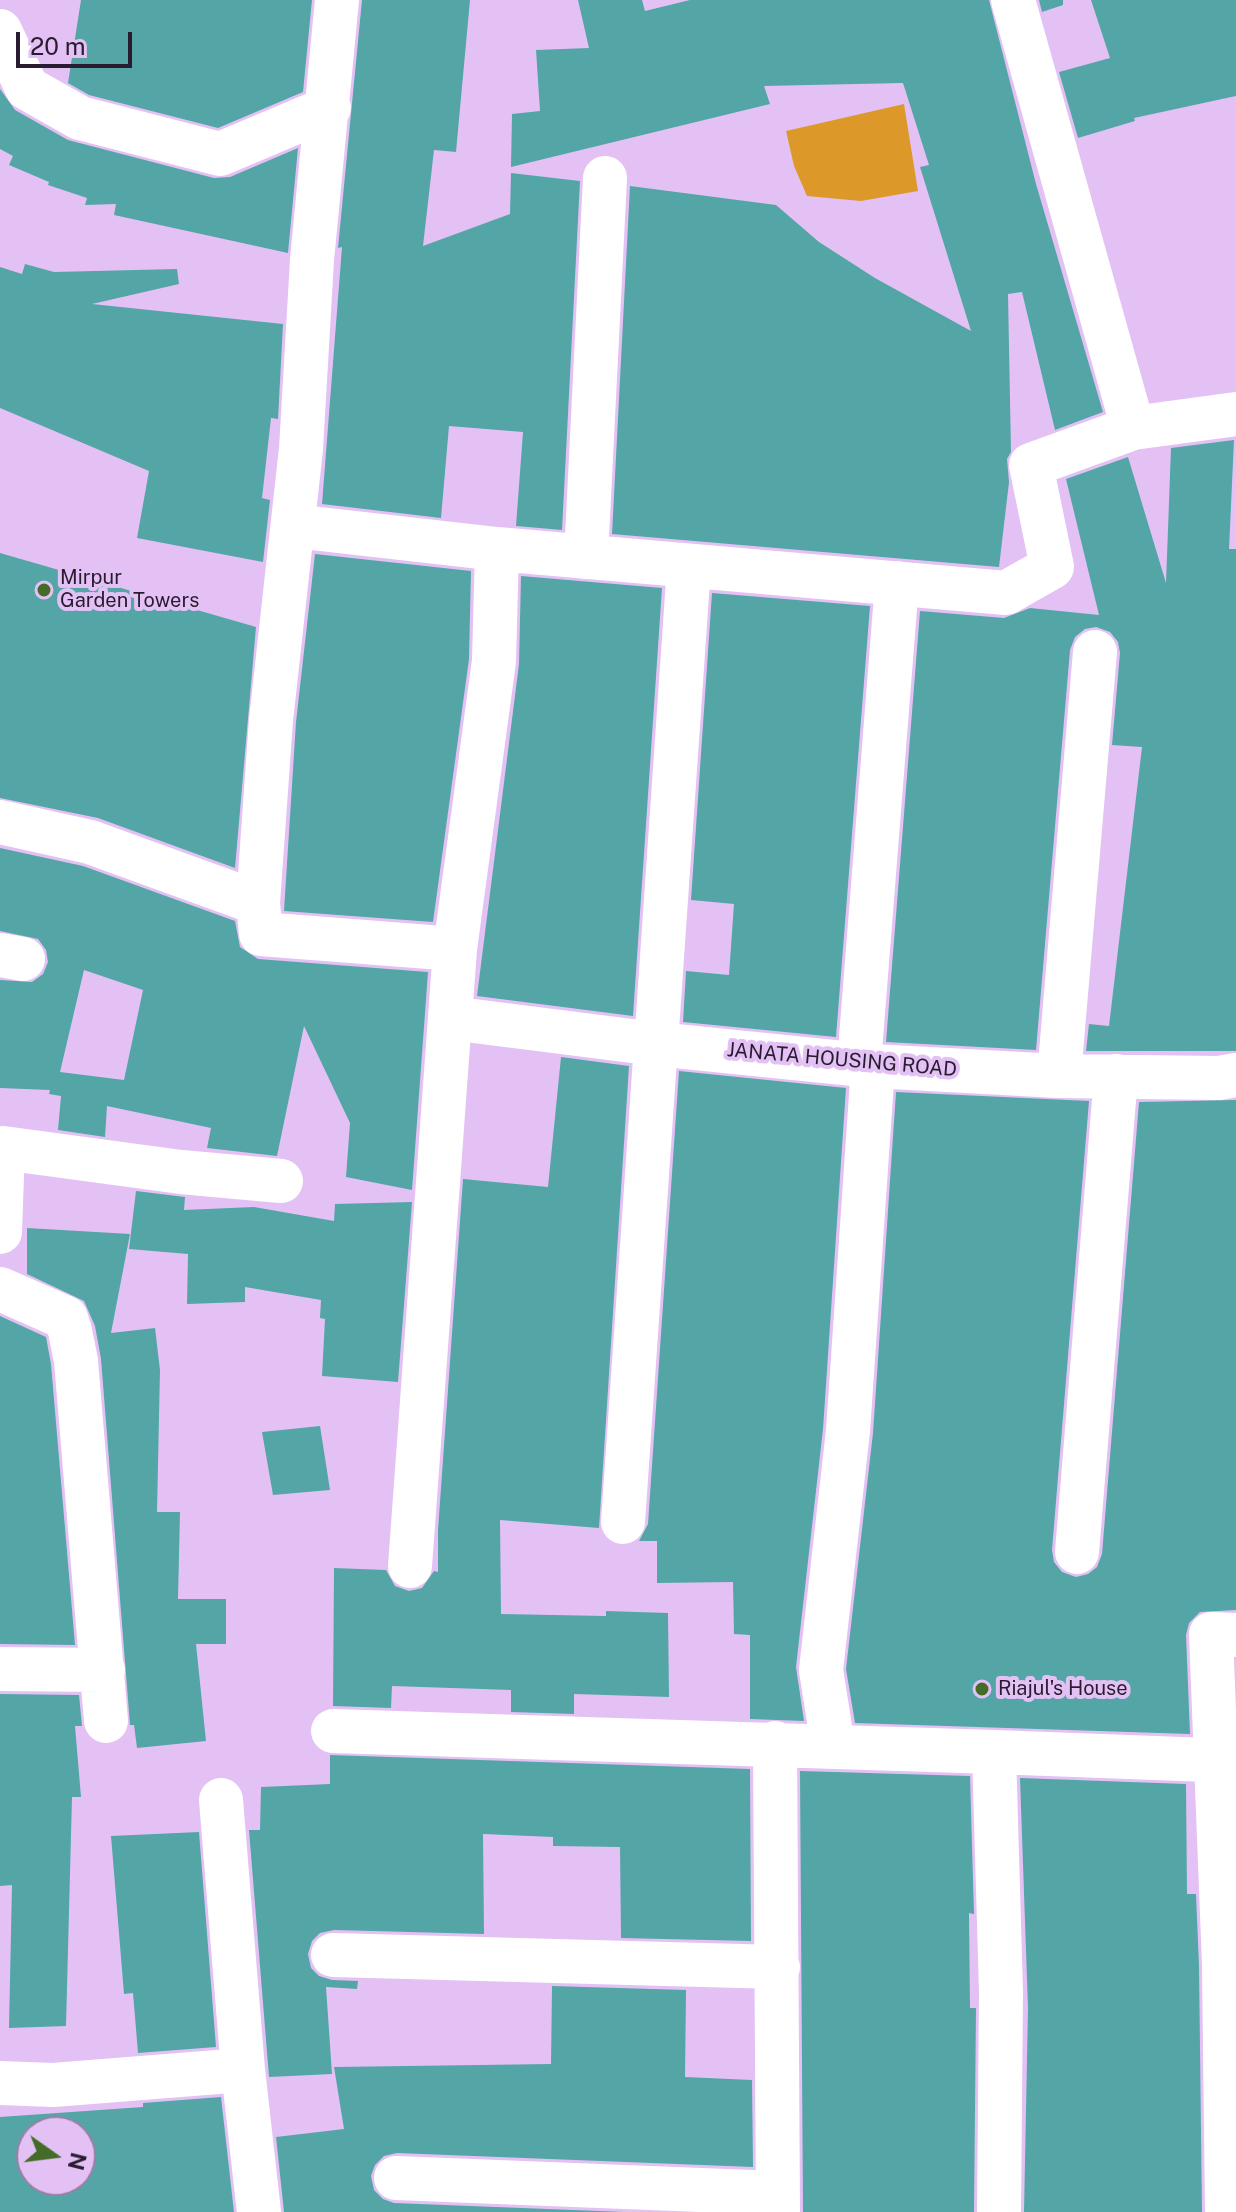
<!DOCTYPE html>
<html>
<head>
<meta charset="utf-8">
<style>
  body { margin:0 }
  #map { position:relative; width:1236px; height:2212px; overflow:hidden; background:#e4c1f5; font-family:"Public Sans",sans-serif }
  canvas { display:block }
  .north { position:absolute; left:16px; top:2116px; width:80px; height:80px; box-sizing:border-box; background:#e4c1f5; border:2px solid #997fa6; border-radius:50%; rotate:104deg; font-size:22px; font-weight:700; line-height:32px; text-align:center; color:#291c30 }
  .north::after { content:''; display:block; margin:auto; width:28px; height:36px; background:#446c28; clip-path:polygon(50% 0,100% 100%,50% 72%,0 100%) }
  .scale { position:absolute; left:16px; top:32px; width:116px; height:36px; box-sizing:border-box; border:4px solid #291c30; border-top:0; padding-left:10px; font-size:24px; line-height:28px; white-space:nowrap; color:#291c30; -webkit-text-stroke:6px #e4c1f5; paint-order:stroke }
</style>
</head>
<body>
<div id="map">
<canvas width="1236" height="2212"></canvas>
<div class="north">N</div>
<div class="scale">20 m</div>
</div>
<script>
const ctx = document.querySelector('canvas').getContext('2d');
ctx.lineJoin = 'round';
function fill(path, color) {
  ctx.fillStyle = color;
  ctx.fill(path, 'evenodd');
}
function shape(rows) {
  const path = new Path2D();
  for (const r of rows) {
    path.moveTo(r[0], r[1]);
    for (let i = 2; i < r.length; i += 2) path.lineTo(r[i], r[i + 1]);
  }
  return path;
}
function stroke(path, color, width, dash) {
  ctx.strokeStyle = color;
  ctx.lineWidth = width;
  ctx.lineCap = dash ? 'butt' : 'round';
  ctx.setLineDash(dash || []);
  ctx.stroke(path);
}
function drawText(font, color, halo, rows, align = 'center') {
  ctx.font = font + ' "Public Sans",sans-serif';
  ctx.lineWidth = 8;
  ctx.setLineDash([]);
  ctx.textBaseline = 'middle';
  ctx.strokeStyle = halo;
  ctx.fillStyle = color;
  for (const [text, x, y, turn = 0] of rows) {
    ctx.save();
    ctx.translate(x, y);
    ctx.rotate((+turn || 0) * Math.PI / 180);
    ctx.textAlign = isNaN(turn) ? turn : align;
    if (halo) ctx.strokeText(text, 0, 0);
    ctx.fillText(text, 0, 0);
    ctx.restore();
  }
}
const green = shape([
  [904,104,918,191,861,201,807,196,794,166,786,131]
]);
const building = shape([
  [81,0,312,0,303,92,218,128,89,95,68,83],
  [362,0,470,0,456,152,434,150,423,246,510,214,511,173,580,181,562,530,516,526,523,432,449,426,441,518,322,504,342,247,338,248],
  [578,0,642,0,645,11,690,0,989,0,1036,184,1103,412,1055,430,1022,292,1008,294,1011,452,1007,459,1009,482,999,567,612,534,630,186,776,205,819,242,875,278,971,331,920,167,929,165,903,83,764,86,770,104,511,167,512,114,540,111,536,50,589,48],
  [1039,0,1063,0,1063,5,1042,12],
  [1091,0,1236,0,1236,96,1134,118,1135,121,1078,138,1059,72,1110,58],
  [0,89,15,110,68,140,214,178,230,177,298,148,288,253,114,215,116,204,85,205,87,198,48,185,49,182,9,165,13,156,0,149],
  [25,264,54,272,177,269,179,284,92,304,283,324,278,419,271,418,262,498,270,500,263,562,137,538,149,471,0,408,0,267,22,274],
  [1234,440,1229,549,1236,549,1236,1051,1086,1051,1089,1024,1109,1026,1142,747,1112,745,1120,653,1118,642,1110,632,1096,627,1085,629,1075,637,1070,650,1036,1050,886,1042,920,611,1004,618,1030,608,1099,615,1066,479,1128,457,1166,583,1171,448],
  [0,553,256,627,235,868,98,818,0,798],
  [315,554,471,571,469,659,433,922,284,911,296,722],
  [521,576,662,588,633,1016,477,996,519,664],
  [712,593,870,606,836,1037,683,1022,686,971,729,975,734,904,691,900],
  [0,848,83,866,235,921,240,947,258,959,428,972,412,1190,346,1177,350,1123,304,1026,277,1156,207,1148,211,1128,107,1106,105,1137,58,1130,61,1096,49,1094,50,1090,0,1088,0,980,32,982,43,974,48,962,46,950,38,939,0,931],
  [84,970,143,990,124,1080,60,1072],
  [561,1057,629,1066,599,1528,500,1520,501,1614,606,1616,606,1611,668,1613,669,1697,574,1694,574,1714,511,1712,511,1690,392,1686,391,1708,333,1706,334,1568,386,1570,395,1586,409,1591,422,1588,434,1571,438,1572,438,1530,463,1179,548,1187],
  [679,1071,846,1088,823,1429,796,1667,804,1721,750,1719,750,1635,734,1634,733,1582,657,1583,657,1541,639,1541,648,1524],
  [896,1092,1089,1101,1052,1550,1054,1562,1062,1572,1076,1577,1088,1574,1097,1567,1102,1554,1139,1102,1236,1100,1236,1610,1200,1612,1189,1623,1186,1635,1190,1734,855,1723,846,1669,873,1433],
  [136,1191,185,1197,184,1210,254,1207,334,1221,335,1204,412,1202,398,1382,322,1376,325,1319,320,1318,321,1300,245,1287,245,1302,187,1304,188,1254,129,1249],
  [27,1228,130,1234,111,1333,155,1328,160,1370,157,1512,180,1512,178,1599,226,1599,226,1644,196,1644,206,1741,137,1748,134,1725,130,1725,101,1359,95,1326,84,1301,27,1274],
  [0,1316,46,1337,51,1364,75,1645,0,1644],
  [320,1426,330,1490,273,1495,262,1432],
  [0,1694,79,1695,82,1726,75,1726,81,1797,72,1797,66,2026,9,2028,12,1885,0,1886],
  [330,1755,750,1769,751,1941,621,1938,620,1847,553,1846,553,1837,483,1834,484,1934,334,1930,320,1933,312,1941,308,1954,311,1968,319,1976,332,1980,358,1981,357,1989,326,1987,332,2074,269,2077,249,1830,260,1830,261,1787,330,1784],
  [800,1771,970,1776,974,1914,969,1913,970,2008,976,2008,974,2212,803,2212],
  [1020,1778,1186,1784,1187,1894,1196,1894,1199,1966,1202,2212,1024,2212,1028,2008],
  [199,1832,216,2047,138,2053,133,1993,124,1994,111,1836],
  [552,1986,686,1990,685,2077,752,2080,753,2167,397,2153,384,2156,375,2165,371,2176,374,2190,383,2199,394,2203,624,2212,284,2212,276,2137,344,2129,334,2067,551,2064],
  [221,2097,234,2212,0,2212,0,2117,143,2107,143,2103],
  [32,2132,80,2132,80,2180,32,2180]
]);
const minor = shape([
  [337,0,312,260,301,449,271,720,258,903,261,934,455,949,410,1566],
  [1013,0,1133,428,1236,414],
  [0,31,27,88,80,118,220,154,329,108],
  [294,526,497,549,1006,593,1052,567,1031,465,1133,428],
  [586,557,605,178],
  [0,822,90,842,258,903],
  [455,949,494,661,497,549],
  [0,955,23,959],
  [450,1018,656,1044,873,1066,1059,1076,1219,1078,1236,1075],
  [859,1063,897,583],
  [1059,1076,1095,652],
  [0,1232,3,1148,181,1172,281,1181],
  [0,1289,66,1318,70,1331,76,1361,106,1721],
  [623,1522,689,566],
  [1077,1552,1116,1076],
  [0,1669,103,1670],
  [333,1731,994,1752],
  [775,1743,778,2212],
  [833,1746,821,1670,848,1431,873,1066],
  [333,1955,778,1967],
  [243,2070,259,2212],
  [0,2083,53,2085,243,2070,221,1800],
  [396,2178,777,2193],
  [999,2212,1001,1992,994,1752,1236,1761],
  [1227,2212,1224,1965,1211,1634,1236,1635]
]);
const markers = [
  [44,590,8,"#446c28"],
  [982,1689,8,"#446c28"]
];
const poiNames = [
  ["Mirpur",60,578],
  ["Garden Towers",60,601],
  ["Riajul's House",998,1689]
];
const streetNames = [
  ["JANATA HOUSING ROAD",842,1060,5]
];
fill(green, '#dc9929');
fill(building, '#53a6a5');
stroke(minor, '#fff', 44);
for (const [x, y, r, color] of markers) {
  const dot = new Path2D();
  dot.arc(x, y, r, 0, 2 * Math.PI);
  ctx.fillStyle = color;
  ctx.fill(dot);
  stroke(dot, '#e4c1f5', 3);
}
drawText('20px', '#291c30', '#e4c1f5', poiNames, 'left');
drawText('20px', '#291c30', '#e4c1f5', streetNames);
</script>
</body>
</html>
